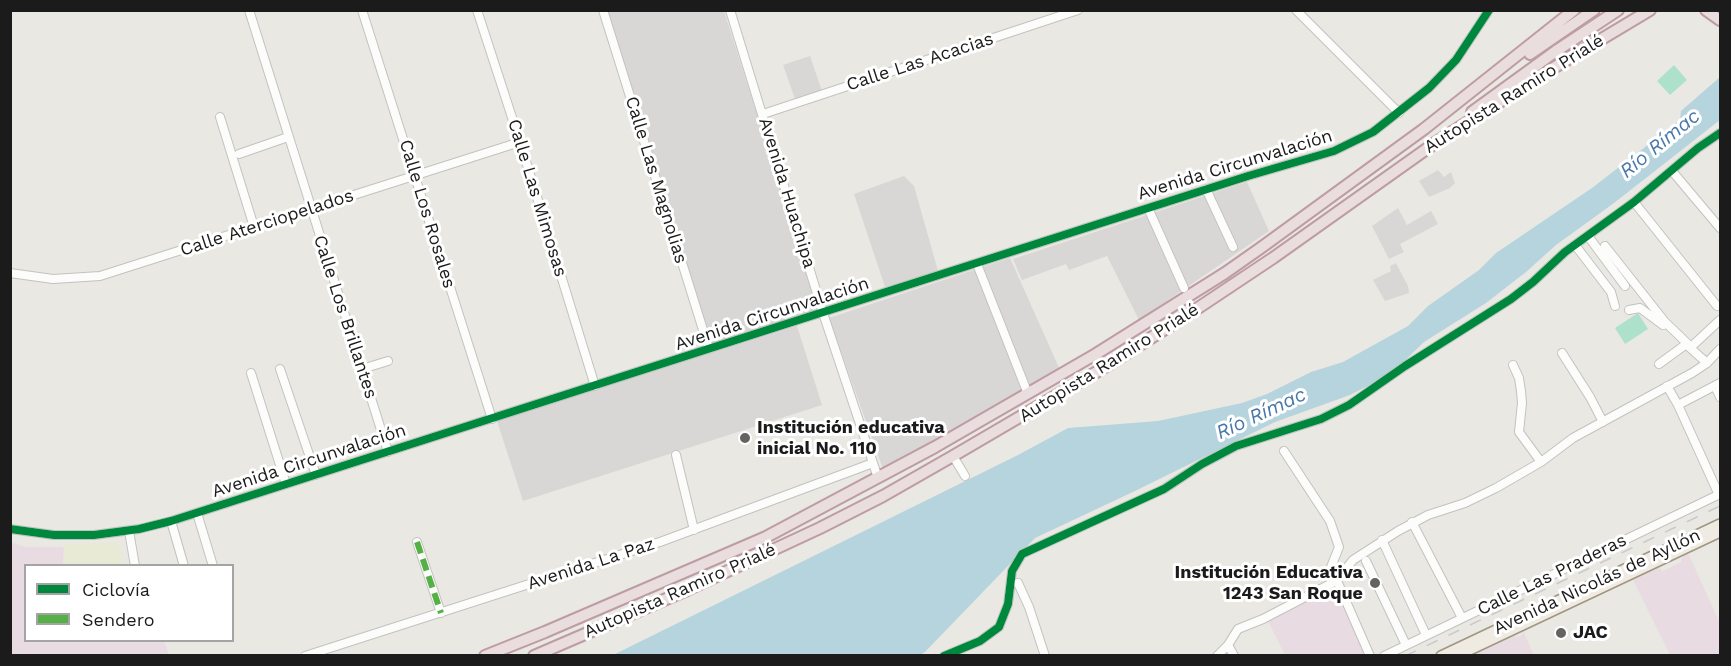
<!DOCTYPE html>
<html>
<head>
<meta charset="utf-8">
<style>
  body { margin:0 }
  #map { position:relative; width:1731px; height:666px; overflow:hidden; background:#eae8e3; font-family:"Work Sans",sans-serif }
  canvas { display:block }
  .frame { position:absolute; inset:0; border:12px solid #1b1b1b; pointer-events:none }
  .legend { position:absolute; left:24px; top:564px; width:210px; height:78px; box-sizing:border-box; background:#fff; border:2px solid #a4a4a4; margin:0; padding:8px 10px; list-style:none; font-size:18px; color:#1b1b1b }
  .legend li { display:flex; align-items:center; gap:12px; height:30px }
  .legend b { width:30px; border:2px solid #a4a4a4 }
</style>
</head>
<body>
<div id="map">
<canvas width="1731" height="666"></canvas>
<div class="frame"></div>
<ul class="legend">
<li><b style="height:8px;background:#00873e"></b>Ciclovía</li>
<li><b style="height:8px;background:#55b145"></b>Sendero</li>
</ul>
</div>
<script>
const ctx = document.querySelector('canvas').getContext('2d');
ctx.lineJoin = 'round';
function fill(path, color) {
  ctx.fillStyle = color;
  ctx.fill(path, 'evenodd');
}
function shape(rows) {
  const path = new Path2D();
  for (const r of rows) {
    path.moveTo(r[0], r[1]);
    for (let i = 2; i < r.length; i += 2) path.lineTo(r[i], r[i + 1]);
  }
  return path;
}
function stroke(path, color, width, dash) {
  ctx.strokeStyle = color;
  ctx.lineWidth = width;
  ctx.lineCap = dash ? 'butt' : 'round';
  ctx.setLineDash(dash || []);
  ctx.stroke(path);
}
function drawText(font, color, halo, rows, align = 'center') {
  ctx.font = font + ' "Work Sans",sans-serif';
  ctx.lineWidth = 6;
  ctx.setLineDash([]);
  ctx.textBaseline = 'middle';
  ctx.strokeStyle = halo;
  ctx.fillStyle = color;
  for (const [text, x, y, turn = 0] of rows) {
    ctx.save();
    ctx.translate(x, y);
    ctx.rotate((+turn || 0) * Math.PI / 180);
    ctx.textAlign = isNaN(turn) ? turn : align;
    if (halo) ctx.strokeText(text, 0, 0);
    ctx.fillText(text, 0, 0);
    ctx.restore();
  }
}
const residential = shape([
  [606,11,724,11,820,312,711,346],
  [810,56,822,91,795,99,783,65],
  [1438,170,1444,177,1451,172,1455,183,1450,188,1429,197,1419,181],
  [904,176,914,186,938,271,885,287,854,194],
  [1247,182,1269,231,1139,320,1107,256,1069,270,1066,264,1022,280,1013,259],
  [1398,208,1407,225,1431,211,1438,224,1400,244,1404,252,1389,259,1372,226],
  [1010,258,1060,370,883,469,829,318],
  [1396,263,1408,286,1409,293,1385,301,1373,280,1391,271,1390,266],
  [797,326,822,405,523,501,497,421]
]);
const industrial = shape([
  [10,542,26,547,65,547,64,565,26,566,26,640,164,641,169,655,11,655],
  [1688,553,1720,623,1720,655,1670,655,1633,580,1657,567,1663,571,1681,562,1683,556],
  [1334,584,1366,655,1285,655,1268,621,1290,606],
  [1523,631,1534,655,1473,655,1514,636,1517,637,1522,635]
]);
const farmland = shape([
  [119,542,124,565,63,565,64,544]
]);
const pitch = shape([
  [1674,65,1687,80,1670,95,1657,81],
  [1638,313,1648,329,1625,344,1615,328]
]);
const water = shape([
  [1720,77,1720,120,1614,203,1556,245,1526,272,1486,303,1424,342,1391,374,1350,395,1275,422,1135,491,1035,538,925,652,918,656,611,656,1018,455,1068,428,1158,421,1242,403,1267,394,1311,372,1343,362,1408,326,1428,306,1479,270,1496,253,1592,188,1680,120,1681,111]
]);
const minor = shape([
  [249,10,388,452],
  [362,10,492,419],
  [477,10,520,142,595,386],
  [603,10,709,349],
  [730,10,823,313,878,478],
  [1296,10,1399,113],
  [763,114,1078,10],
  [220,117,254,227],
  [239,154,288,137],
  [1672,171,1720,228],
  [1206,189,1233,247],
  [1634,202,1717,306],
  [1148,208,1184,288],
  [1588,236,1625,286],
  [1575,245,1611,292,1615,306],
  [1605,246,1665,322,1691,347,1720,320],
  [977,264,1028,394],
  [10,273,53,279,100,276,520,142],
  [1629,310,1640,308,1663,325],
  [1688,346,1707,363],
  [1562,353,1590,397,1603,422],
  [1659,364,1685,345],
  [1513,365,1519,378,1521,391,1522,403,1519,432,1541,462],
  [280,369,316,475],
  [362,369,388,361],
  [251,373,286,484],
  [1667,386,1678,405,1719,495],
  [1715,386,1720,397],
  [1678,405,1720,383],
  [1284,451,1330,521,1339,547,1331,567,1370,656],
  [676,455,694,530],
  [953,456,965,476],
  [197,513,213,566],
  [171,521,184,566],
  [1412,522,1462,618],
  [10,529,54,535,94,535,139,529,171,521,1248,176,1334,151,1373,132,1429,88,1456,60,1489,10],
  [129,531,135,566],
  [1382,540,1426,635],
  [417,542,441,613],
  [1366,561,1406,645],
  [1018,583,1029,607,1045,656],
  [1228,645,1234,656],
  [305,656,660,542,873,463],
  [944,656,980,641,999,627,1008,604,1012,571,1022,554,1164,489,1202,464,1236,446,1321,419,1349,405,1405,366,1511,299,1533,282,1565,252,1634,202,1698,148,1720,133],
  [1217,656,1228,645,1238,629,1263,619,1336,581,1353,560,1398,531,1428,515,1465,503,1496,488,1541,462,1573,438,1692,373,1707,363,1720,349],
  [1384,656,1720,494]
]);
const major = shape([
  [1441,656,1720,524],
  [1457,656,1720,532]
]);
const highway = shape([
  [1706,10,1720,20],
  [1530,54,1594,10],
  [1472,112,1556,51,1618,10],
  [485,656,545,632,766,537,935,447,1096,354,1225,273,1262,247,1424,129,1574,10],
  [534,656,687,590,820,528,883,496,953,456,1105,367,1195,310,1273,258,1435,143,1545,73,1650,10]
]);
const rail = shape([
  [1405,656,1720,506]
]);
const quiet = shape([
  [417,542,441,613]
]);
const cycleway = shape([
  [10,529,54,535,94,535,139,529,171,521,1248,176,1334,151,1373,132,1429,88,1456,60,1489,10],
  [944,656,980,641,999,627,1008,604,1012,571,1022,554,1164,489,1202,464,1236,446,1321,419,1349,405,1405,366,1511,299,1533,282,1565,252,1634,202,1698,148,1720,133]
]);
const markers = [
  [745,438,6,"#636361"],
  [1375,583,6,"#636361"],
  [1561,633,6,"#636361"]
];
const streetNames = [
  ["Calle Las Acacias",920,62,-18],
  ["Autopista Ramiro Prialé",1514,94,-32],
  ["Avenida Circunvalación",1235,165,-17],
  ["Calle Las Magnolias",656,180,73],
  ["Avenida Huachipa",787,193,73],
  ["Calle Las Mimosas",537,198,73],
  ["Calle Los Rosales",427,214,73],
  ["Calle Aterciopelados",267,223,-18],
  ["Avenida Circunvalación",772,314,-18],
  ["Calle Los Brillantes",345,317,72],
  ["Autopista Ramiro Prialé",1109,363,-32],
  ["Avenida Circunvalación",309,461,-18],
  ["Avenida La Paz",591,564,-18],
  ["Calle Las Praderas",1552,575,-26],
  ["Avenida Nicolás de Ayllón",1597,582,-25],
  ["Autopista Ramiro Prialé",680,591,-24]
];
const poiNames = [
  ["Institución educativa",757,428],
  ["inicial No. 110",757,449],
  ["Institución Educativa",1363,573,"right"],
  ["1243 San Roque",1363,594,"right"],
  ["JAC",1573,633]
];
const waterNames = [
  ["Río Rímac",1660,144,-39],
  ["Río Rímac",1261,414,-25]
];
fill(residential, '#d9d7d5');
fill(industrial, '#e8dce2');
fill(farmland, '#e9ead6');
fill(pitch, '#aee1cc');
fill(water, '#b6d4dd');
stroke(minor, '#c2c2bf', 10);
stroke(major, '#9f9681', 12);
stroke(highway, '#be9ca4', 14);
stroke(minor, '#fcfcfb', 8);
stroke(major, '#efeae2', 9);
stroke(highway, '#e9ddde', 10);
stroke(rail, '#c9c9c8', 1.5, [12, 12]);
stroke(quiet, '#55b145', 6, [12, 6]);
stroke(cycleway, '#00873e', 8);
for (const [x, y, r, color] of markers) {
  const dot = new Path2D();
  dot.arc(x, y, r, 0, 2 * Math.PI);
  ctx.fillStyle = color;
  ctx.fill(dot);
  stroke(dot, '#fff', 2);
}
drawText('18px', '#1b1b1b', '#fff', streetNames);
drawText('bold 18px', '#1b1b1b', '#fff', poiNames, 'left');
drawText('italic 20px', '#4977a9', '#fff', waterNames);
</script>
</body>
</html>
